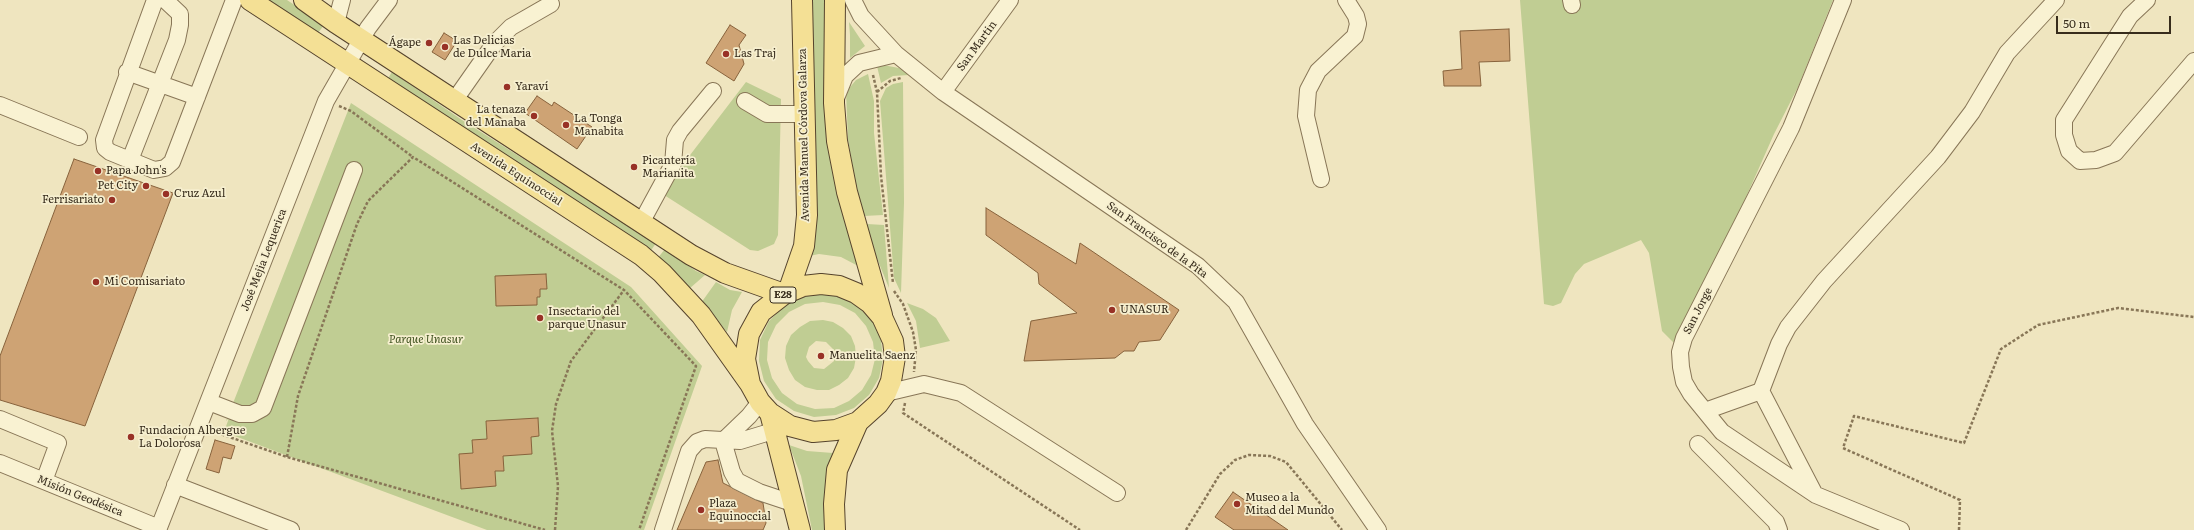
<!DOCTYPE html>
<html>
<head>
<meta charset="utf-8">
<style>
  body { margin:0 }
  #map { position:relative; width:2194px; height:530px; overflow:hidden; background:#efe5bf; font-family:Literata,serif }
  canvas { display:block }
  .scale { position:absolute; left:2056px; top:16px; width:115px; height:18px; box-sizing:border-box; border:2px solid #372c1c; border-top:0; padding-left:5px; font-size:12px; line-height:14px; white-space:nowrap; color:#372c1c; -webkit-text-stroke:3px #f6efcf; paint-order:stroke }
</style>
</head>
<body>
<div id="map">
<canvas width="2194" height="530"></canvas>
<div class="scale">50 m</div>
</div>
<script>
const ctx = document.querySelector('canvas').getContext('2d');
ctx.lineJoin = 'round';
function fill(path, color) {
  ctx.fillStyle = color;
  ctx.fill(path, 'evenodd');
}
function shape(rows) {
  const path = new Path2D();
  for (const r of rows) {
    path.moveTo(r[0], r[1]);
    for (let i = 2; i < r.length; i += 2) path.lineTo(r[i], r[i + 1]);
  }
  return path;
}
function stroke(path, color, width, dash) {
  ctx.strokeStyle = color;
  ctx.lineWidth = width;
  ctx.lineCap = dash ? 'butt' : 'round';
  ctx.setLineDash(dash || []);
  ctx.stroke(path);
}
function drawText(font, color, halo, rows, align = 'center') {
  ctx.font = font + ' Literata,serif';
  ctx.lineWidth = 3.5;
  ctx.setLineDash([]);
  ctx.textBaseline = 'middle';
  ctx.strokeStyle = halo;
  ctx.fillStyle = color;
  for (const [text, x, y, turn = 0] of rows) {
    ctx.save();
    ctx.translate(x, y);
    ctx.rotate((+turn || 0) * Math.PI / 180);
    ctx.textAlign = isNaN(turn) ? turn : align;
    if (halo) ctx.strokeText(text, 0, 0);
    ctx.fillText(text, 0, 0);
    ctx.restore();
  }
}
const green = shape([
  [268,0,287,0,324,25,318,33],
  [813,0,826,0,860,267,841,257,819,254,809,256,813,124],
  [1520,0,1833,0,1798,87,1774,134,1720,256,1676,345,1662,331,1649,253,1641,240,1584,264,1575,274,1561,303,1553,306,1544,304],
  [849,22,865,46,850,58,850,35],
  [883,65,899,68,909,75,893,76,881,83,877,66],
  [392,72,462,120,656,243,650,252,597,214,525,171,387,80],
  [868,74,874,101,874,133,883,215,864,216,857,191,848,140,846,92,856,80],
  [746,82,781,99,778,235,774,244,758,251,750,250,661,193],
  [903,82,904,203,901,293,894,278,880,101,886,88,893,84],
  [351,103,631,287,702,366,644,530,487,530,224,432,229,418,226,421],
  [867,224,884,225,889,288,874,251],
  [665,249,696,271,705,275,689,289,657,259],
  [716,282,730,290,742,292,732,310,727,332,701,303],
  [824,293,843,297,860,307,873,322,881,340,883,359,879,378,869,395,854,408,836,415,814,417,794,411,776,399,764,381,759,361,760,340,769,321,784,306,803,296],
  [823,302,840,305,855,313,866,326,873,342,875,359,871,375,862,390,849,401,834,408,815,409,797,404,782,393,772,378,767,360,768,342,776,325,789,312,805,304],
  [907,303,923,309,936,318,950,341,920,348,916,321],
  [823,320,833,322,843,328,851,336,855,346,856,357,854,368,848,378,839,385,829,390,817,390,805,387,795,380,789,370,785,358,786,346,791,335,800,327,810,321],
  [816,341,826,342,835,351,834,361,824,369,814,368,808,361,806,357,809,347],
  [789,445,807,451,833,453,826,530,812,530,801,476]
]);
const building = shape([
  [730,25,746,35,739,45,744,64,734,81,706,63,730,25],
  [1509,29,1510,61,1479,62,1481,86,1444,86,1443,71,1462,69,1460,31,1509,29],
  [444,33,457,41,445,60,432,52,444,33],
  [537,96,552,106,554,102,592,127,577,149,525,113,537,96],
  [74,159,173,193,85,426,0,400,0,356,74,159],
  [986,208,1076,264,1080,243,1179,310,1160,340,1139,342,1134,351,1124,351,1115,358,1024,361,1031,321,1077,313,1039,284,1038,273,986,235,986,208],
  [546,274,547,289,540,289,540,297,537,297,537,305,496,306,495,276,546,274],
  [538,418,539,436,531,437,532,454,503,456,504,471,495,471,496,486,461,489,459,454,473,453,472,440,487,439,486,421,538,418],
  [215,440,235,446,231,459,223,457,219,473,206,469,215,440],
  [718,460,723,483,763,503,766,523,763,530,677,530,706,462,718,460],
  [1233,492,1288,530,1234,530,1215,517,1233,492]
]);
const path = shape([
  [873,75,877,92,881,176,893,283],
  [877,92,890,81,901,78],
  [339,106,351,111,413,157],
  [894,291,903,304,913,332,916,350,914,372],
  [905,403,903,413,1080,530],
  [212,431,287,457,545,530],
  [287,457,298,396,357,224,368,201,413,157,624,290,696,366,639,530],
  [555,530,558,486,552,431,556,404,571,361,624,290],
  [1186,530,1220,474,1235,460,1249,455,1270,456,1286,462,1342,530],
  [1959,530,1960,500,1843,448,1854,416,1964,443,2001,349,2038,325,2118,308,2194,317]
]);
const minor = shape([
  [155,0,104,140,105,148,110,152,154,170,165,168,172,162,234,0],
  [853,0,861,16,896,54,943,92,1198,266,1236,302,1305,424,1378,530],
  [1571,0,1572,5],
  [1843,0,1791,128,1684,338,1680,352,1681,367,1684,382,1691,394,1722,432,1816,495,1901,530],
  [2147,0,2130,16,2064,120,2064,135,2069,151,2080,161,2096,160,2115,153,2194,61],
  [336,23,342,0],
  [127,72,197,97],
  [943,92,1010,0],
  [836,98,845,76,859,63,896,54],
  [454,101,494,44,511,27,551,4],
  [745,101,767,114,804,114],
  [0,105,79,137],
  [130,160,177,40,180,25,180,14,165,0],
  [1321,179,1306,116,1308,90,1318,71,1355,36,1358,24,1356,16,1346,0],
  [641,223,673,164,675,140,680,131,713,91],
  [886,393,924,384,961,393,1117,493],
  [209,402,240,414,252,414,263,408,354,170],
  [1705,411,1761,391],
  [0,419,58,443,44,481],
  [723,441,732,472,737,481,759,492,795,504],
  [723,441,749,416,760,402],
  [1698,444,1776,522,1779,530],
  [0,463,159,528],
  [175,485,291,530],
  [1813,491,1761,391,1779,344,1788,327,1824,281,1938,157,1972,112,2007,53,2056,0],
  [158,530,326,101,368,28,389,0],
  [663,530,689,451,697,442,705,439,740,441,773,431]
]);
const major = shape([
  [250,0,641,255,662,273,701,315,750,384],
  [304,0,336,23,691,255,725,273,784,294],
  [835,0,834,103,837,141,847,192,882,315],
  [788,292,804,246,807,215,802,0],
  [770,413,800,530],
  [835,530,834,504,837,470,858,422,878,404,886,393,891,381,895,357,893,341,882,317,870,303,856,293,839,286,821,284,803,286,784,294,761,312,749,334,745,359,750,384,760,402,770,413,790,426,813,432,836,430,858,422]
]);
const markers = [
  [429,43,4,"#983126"],
  [445,47,4,"#983126"],
  [726,54,4,"#983126"],
  [507,87,4,"#983126"],
  [534,116,4,"#983126"],
  [566,125,4,"#983126"],
  [634,167,4,"#983126"],
  [98,171,4,"#983126"],
  [146,186,4,"#983126"],
  [166,194,4,"#983126"],
  [112,200,4,"#983126"],
  [96,282,4,"#983126"],
  [1112,310,4,"#983126"],
  [540,318,4,"#983126"],
  [821,356,4,"#983126"],
  [131,437,4,"#983126"],
  [1237,504,4,"#983126"],
  [701,510,4,"#983126"]
];
const shields = [
  [783,295,26]
];
const shieldNames = [
  ["E28",783,295]
];
const poiNames = [
  ["Las Delicias",453,41],
  ["de Dulce Maria",453,54],
  ["Ágape",421,43,"right"],
  ["Las Traj",734,54],
  ["Yaraví",515,87],
  ["La tenaza",526,110,"right"],
  ["del Manaba",526,123,"right"],
  ["La Tonga",574,119],
  ["Manabita",574,132],
  ["Picantería",642,161],
  ["Marianita",642,174],
  ["Papa John's",106,171],
  ["Pet City",138,186,"right"],
  ["Cruz Azul",174,194],
  ["Ferrisariato",104,200,"right"],
  ["Mi Comisariato",104,282],
  ["UNASUR",1120,310],
  ["Insectario del",548,312],
  ["parque Unasur",548,325],
  ["Manuelita Saenz",829,356],
  ["Fundacion Albergue",139,431],
  ["La Dolorosa",139,444],
  ["Museo a la",1245,498],
  ["Mitad del Mundo",1245,511],
  ["Plaza",709,504],
  ["Equinoccial",709,517]
];
const streetNames = [
  ["San Martin",977,46,-54],
  ["Avenida Manuel Córdova Galarza",804,135,-91],
  ["Avenida Equinoccial",516,174,33],
  ["San Francisco de la Pita",1157,240,36],
  ["José Mejia Lequerica",264,260,-69],
  ["San Jorge",1698,311,-63],
  ["Misión Geodésica",80,496,22]
];
const parkNames = [
  ["Parque Unasur",426,340]
];
fill(green, '#c0cd93');
fill(building, '#cea374');
stroke(building, '#87623c', 1);
stroke(minor, '#887657', 18);
stroke(major, '#55432c', 22);
stroke(path, '#887657', 2.5, [3, 2]);
stroke(minor, '#f9f2d2', 16);
stroke(major, '#f4e095', 20);
for (const [x, y, r, color] of markers) {
  const dot = new Path2D();
  dot.arc(x, y, r, 0, 2 * Math.PI);
  ctx.fillStyle = color;
  ctx.fill(dot);
  stroke(dot, '#f6efcf', 1.5);
}
for (const [x, y, w] of shields) {
  const box = new Path2D();
  box.roundRect(x - w / 2, y - 8, w, 16, 3);
  ctx.fillStyle = '#f6efcf';
  ctx.fill(box);
  stroke(box, '#372c1c', 1);
}
drawText('bold 10px', '#372c1c', null, shieldNames);
drawText('11px', '#372c1c', '#f6efcf', poiNames, 'left');
drawText('11px', '#372c1c', '#f6efcf', streetNames);
drawText('italic 11px', '#425422', '#f6efcf', parkNames);
</script>
</body>
</html>
